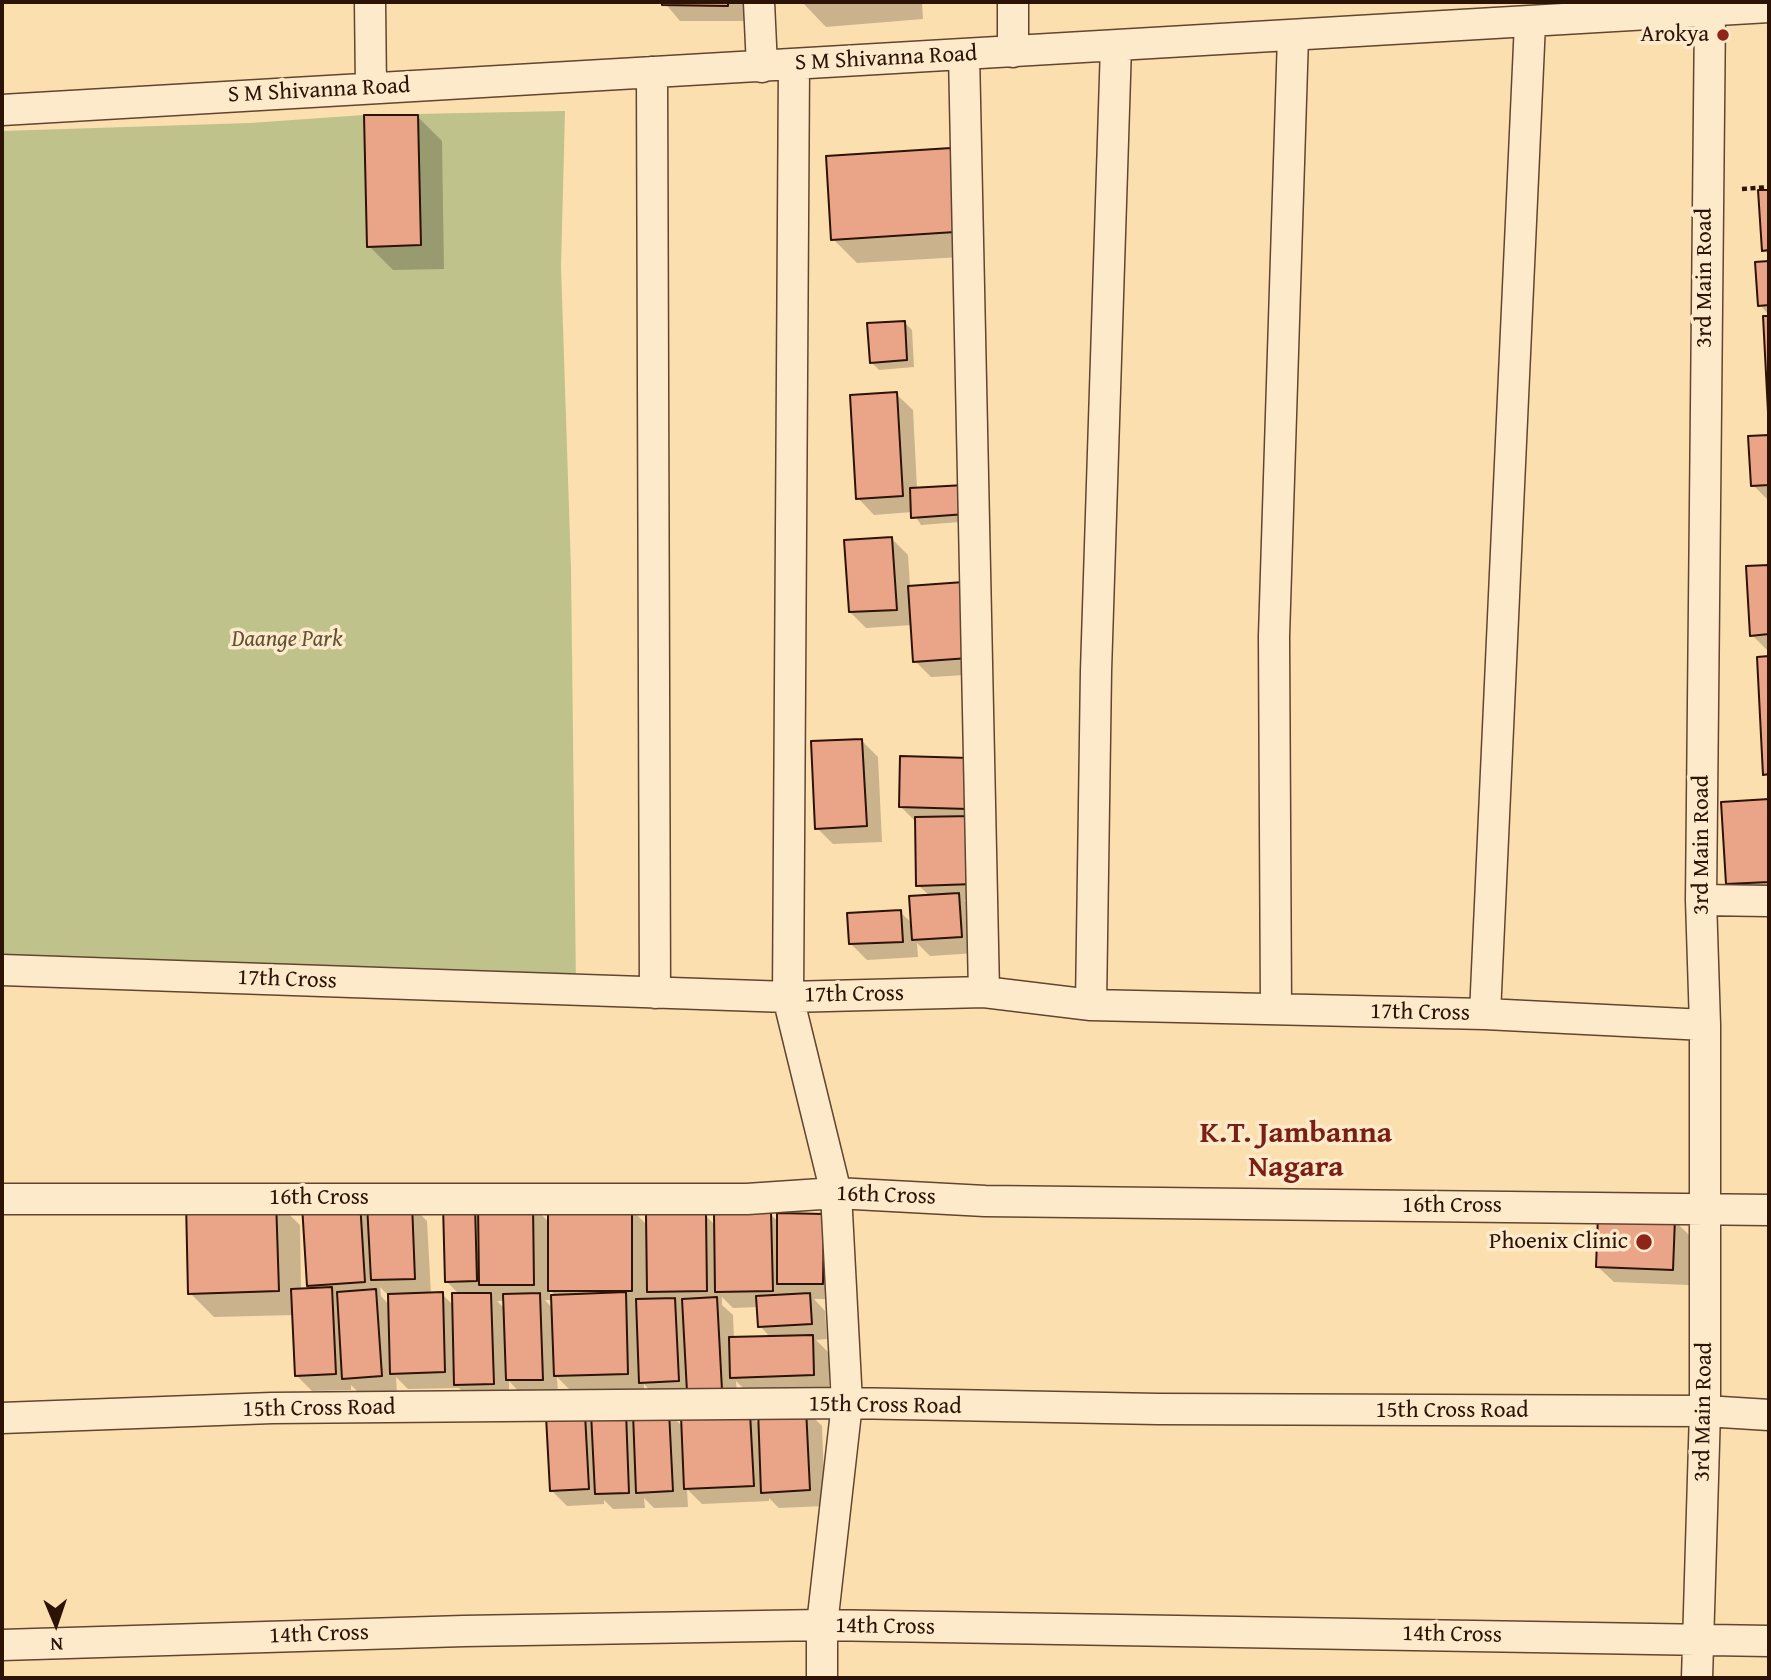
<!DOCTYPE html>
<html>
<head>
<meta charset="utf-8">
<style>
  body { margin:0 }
  #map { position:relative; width:1771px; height:1680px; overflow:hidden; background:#fcdfaf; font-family:"Gentium Book Plus",serif }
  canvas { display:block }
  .frame { position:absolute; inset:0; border:4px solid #2d1206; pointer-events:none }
  .north { position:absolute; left:21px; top:1589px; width:70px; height:70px; -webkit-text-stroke:5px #fdeacb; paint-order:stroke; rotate:178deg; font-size:19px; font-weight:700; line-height:28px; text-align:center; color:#2d1206 }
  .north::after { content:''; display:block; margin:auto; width:24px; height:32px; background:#2d1206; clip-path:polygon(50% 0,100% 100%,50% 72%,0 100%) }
</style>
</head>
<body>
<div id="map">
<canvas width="1771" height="1680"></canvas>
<div class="frame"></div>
<div class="north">N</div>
</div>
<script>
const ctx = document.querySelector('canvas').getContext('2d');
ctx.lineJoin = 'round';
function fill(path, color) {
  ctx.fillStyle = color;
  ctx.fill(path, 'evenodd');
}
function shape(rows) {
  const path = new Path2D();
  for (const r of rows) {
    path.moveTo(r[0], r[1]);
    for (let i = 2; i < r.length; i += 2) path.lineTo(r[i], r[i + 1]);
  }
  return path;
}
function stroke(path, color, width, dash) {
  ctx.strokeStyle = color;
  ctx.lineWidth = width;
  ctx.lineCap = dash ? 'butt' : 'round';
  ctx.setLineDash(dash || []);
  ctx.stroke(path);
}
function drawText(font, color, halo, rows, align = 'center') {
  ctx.font = font + ' "Gentium Book Plus",serif';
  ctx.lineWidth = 7;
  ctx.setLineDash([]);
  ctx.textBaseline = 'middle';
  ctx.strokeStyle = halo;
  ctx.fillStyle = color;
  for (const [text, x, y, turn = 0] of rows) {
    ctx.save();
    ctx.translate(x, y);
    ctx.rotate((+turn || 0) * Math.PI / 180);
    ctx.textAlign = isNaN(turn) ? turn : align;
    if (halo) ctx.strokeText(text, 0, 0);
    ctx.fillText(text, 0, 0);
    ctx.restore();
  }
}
const green = shape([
  [565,111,561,267,571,569,576,987,2,960,2,131,250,123,364,115]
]);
const shadow = shape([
  [664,2,744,2,744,21,680,21],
  [922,2,923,19,826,27,802,2],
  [417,116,442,141,444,269,393,270,369,246],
  [950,150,974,174,979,256,857,263,833,239],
  [1769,191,1769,255,1764,250,1760,192],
  [1757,263,1769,263,1769,315,1760,305],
  [1769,317,1769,402,1765,318],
  [904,322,912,330,914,367,879,370,871,362],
  [896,394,913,410,917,489,973,521,921,525,913,512,874,515,858,498],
  [1769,436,1769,501,1753,485,1750,437],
  [892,539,908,555,910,587,984,674,931,677,915,661,912,625,866,628,850,612],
  [1769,566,1769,651,1768,651,1752,635,1748,568],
  [1769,658,1769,778,1765,774,1759,659],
  [862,741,878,757,882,842,833,844,817,828],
  [969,760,989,900,964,900,975,911,977,953,930,956,917,943,918,957,867,960,851,944,900,912,913,924,930,896,918,885,917,823,900,806],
  [1769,801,1769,898,1744,899,1727,883,1723,803],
  [275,1201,300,1225,301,1291,314,1290,309,1285,303,1206,411,1205,427,1221,431,1294,442,1294,454,1306,460,1295,446,1281,445,1207,532,1205,550,1223,631,1209,648,1226,705,1215,716,1226,770,1214,779,1222,823,1215,839,1299,814,1299,825,1311,827,1339,816,1340,829,1353,829,1390,748,1393,736,1381,738,1405,657,1398,644,1384,644,1389,572,1392,557,1377,558,1395,523,1396,509,1381,509,1399,472,1401,459,1388,408,1389,396,1377,397,1392,360,1394,351,1385,351,1390,312,1391,296,1375,294,1315,214,1317,190,1293],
  [380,1287,389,1296,390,1306,381,1296],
  [550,1290,557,1297,550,1297],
  [722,1297,733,1308,758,1307,760,1326,771,1338,734,1339,733,1315,722,1305],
  [545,1300,553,1300,553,1309],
  [497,1301,505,1301,505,1309],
  [1674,1220,1690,1236,1689,1285,1614,1282,1597,1266],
  [806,1410,822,1426,825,1506,779,1508,769,1498,769,1501,702,1504,687,1489,688,1507,654,1508,644,1498,645,1508,613,1509,604,1500,604,1504,567,1506,551,1490,585,1416,594,1425,625,1413,635,1423,669,1413,684,1428,750,1415,760,1425]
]);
const building = shape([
  [662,2,728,2,728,6,662,5,662,2],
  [364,115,418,115,421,245,367,247,364,115],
  [951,148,955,232,831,240,826,156,951,148],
  [1758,190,1769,190,1769,250,1762,251,1758,190],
  [1769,261,1769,305,1758,306,1755,262,1769,261],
  [1763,316,1769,316,1768,412,1763,316],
  [905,321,907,360,870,363,867,323,905,321],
  [897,392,903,496,856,499,850,395,897,392],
  [1769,435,1769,485,1751,486,1748,436,1769,435],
  [965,485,966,514,911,518,910,488,965,485],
  [892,537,897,610,849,612,844,540,892,537],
  [1769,565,1769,634,1750,636,1746,566,1769,565],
  [964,582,969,658,913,662,908,586,964,582],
  [1769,656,1769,774,1763,775,1757,657,1769,656],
  [862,739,867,826,815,829,811,741,862,739],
  [900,756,970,758,968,809,899,807,900,756],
  [1769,799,1769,882,1726,884,1721,802,1769,799],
  [972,816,974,884,916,886,915,817,972,816],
  [959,893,962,937,912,940,909,896,959,893],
  [901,910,903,942,849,944,847,913,901,910],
  [276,1199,279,1291,188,1294,186,1202,276,1199],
  [360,1201,365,1282,307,1286,302,1205,360,1201],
  [412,1203,415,1279,371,1280,367,1204,412,1203],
  [533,1203,534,1285,479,1285,478,1204,533,1203],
  [475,1204,477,1281,445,1282,443,1205,475,1204],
  [548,1207,632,1207,632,1291,548,1291,548,1207],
  [771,1212,773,1291,715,1292,714,1213,771,1212],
  [706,1213,707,1291,647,1292,646,1214,706,1213],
  [777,1213,824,1214,823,1284,777,1284,777,1213],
  [1598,1215,1675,1218,1673,1270,1596,1267,1598,1215],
  [332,1287,336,1374,295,1376,291,1289,332,1287],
  [376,1289,382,1376,342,1379,337,1292,376,1289],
  [443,1292,445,1372,390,1374,388,1294,443,1292],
  [626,1292,628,1374,554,1376,551,1295,626,1292],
  [452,1293,491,1293,494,1384,454,1385,452,1293],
  [540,1293,543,1380,506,1380,503,1294,540,1293],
  [810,1293,812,1324,758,1327,756,1296,810,1293],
  [717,1297,722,1390,687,1392,682,1299,717,1297],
  [675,1298,679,1381,639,1383,636,1299,675,1298],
  [813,1335,814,1375,730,1378,729,1337,813,1335],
  [806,1408,810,1490,761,1493,758,1410,806,1408],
  [669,1411,673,1491,636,1493,633,1413,669,1411],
  [626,1412,629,1493,595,1494,591,1413,626,1412],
  [750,1413,754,1486,684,1489,681,1416,750,1413],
  [585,1414,589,1489,550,1491,546,1416,585,1414]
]);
const path = shape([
  [1742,189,1769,187]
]);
const minor = shape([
  [370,2,371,88],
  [759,2,762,67],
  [1013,2,1013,52],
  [964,54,984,992],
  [794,64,788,997,836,1193,847,1403,822,1625,822,1678],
  [652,72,655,993],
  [2,110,1769,7],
  [1701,900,1769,901],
  [2,970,788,997,984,992,1091,1005,1485,1014,1705,1025],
  [1091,1005,1096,671,1116,46],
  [1276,1009,1274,636,1293,36],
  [1485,1014,1530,23],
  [2,1199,747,1199,836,1193,985,1201,1769,1210],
  [2,1418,272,1408,847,1403,1158,1409,1705,1411,1769,1415],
  [2,1645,464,1631,822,1625,1769,1641],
  [1697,1678,1705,1411,1705,1025,1701,900,1710,12]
]);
const markers = [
  [1723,35,7,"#8f2418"],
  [1644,1242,9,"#8f2418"]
];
const poiNames = [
  ["Arokya",1709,35],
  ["Phoenix Clinic",1628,1242]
];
const streetNames = [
  ["S M Shivanna Road",886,59,-3],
  ["S M Shivanna Road",319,91,-3],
  ["3rd Main Road",1705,278,-90],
  ["3rd Main Road",1702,845,-90],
  ["17th Cross",287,980,2],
  ["17th Cross",854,995,-1],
  ["17th Cross",1420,1013,1],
  ["16th Cross",886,1196,2],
  ["16th Cross",319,1198],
  ["16th Cross",1452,1206],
  ["15th Cross Road",885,1406,1],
  ["15th Cross Road",319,1409,-1],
  ["15th Cross Road",1452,1411],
  ["3rd Main Road",1704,1412,-89],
  ["14th Cross",885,1627,1],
  ["14th Cross",319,1635,-2],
  ["14th Cross",1452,1635,1]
];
const parkNames = [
  ["Daange Park",287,640]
];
const districtNames = [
  ["K.T. Jambanna",1296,1134],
  ["Nagara",1296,1168]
];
fill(green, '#bfc28b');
fill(shadow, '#0003');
fill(building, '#eaa488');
stroke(building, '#2d1206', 2);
stroke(minor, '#614530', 33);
stroke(path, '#2d1206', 4.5, [5, 3.5]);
stroke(minor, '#fdeacb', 30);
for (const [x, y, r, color] of markers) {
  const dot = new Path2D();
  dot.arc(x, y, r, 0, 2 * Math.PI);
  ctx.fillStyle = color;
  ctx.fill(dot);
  stroke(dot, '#fdeacb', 2.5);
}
drawText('23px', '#2d1206', '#fdeacb', poiNames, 'right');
drawText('23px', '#2d1206', '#fdeacb', streetNames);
drawText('italic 23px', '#605035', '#fdeacb', parkNames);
drawText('bold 30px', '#7a1f14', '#fdeacb', districtNames);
</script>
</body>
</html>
